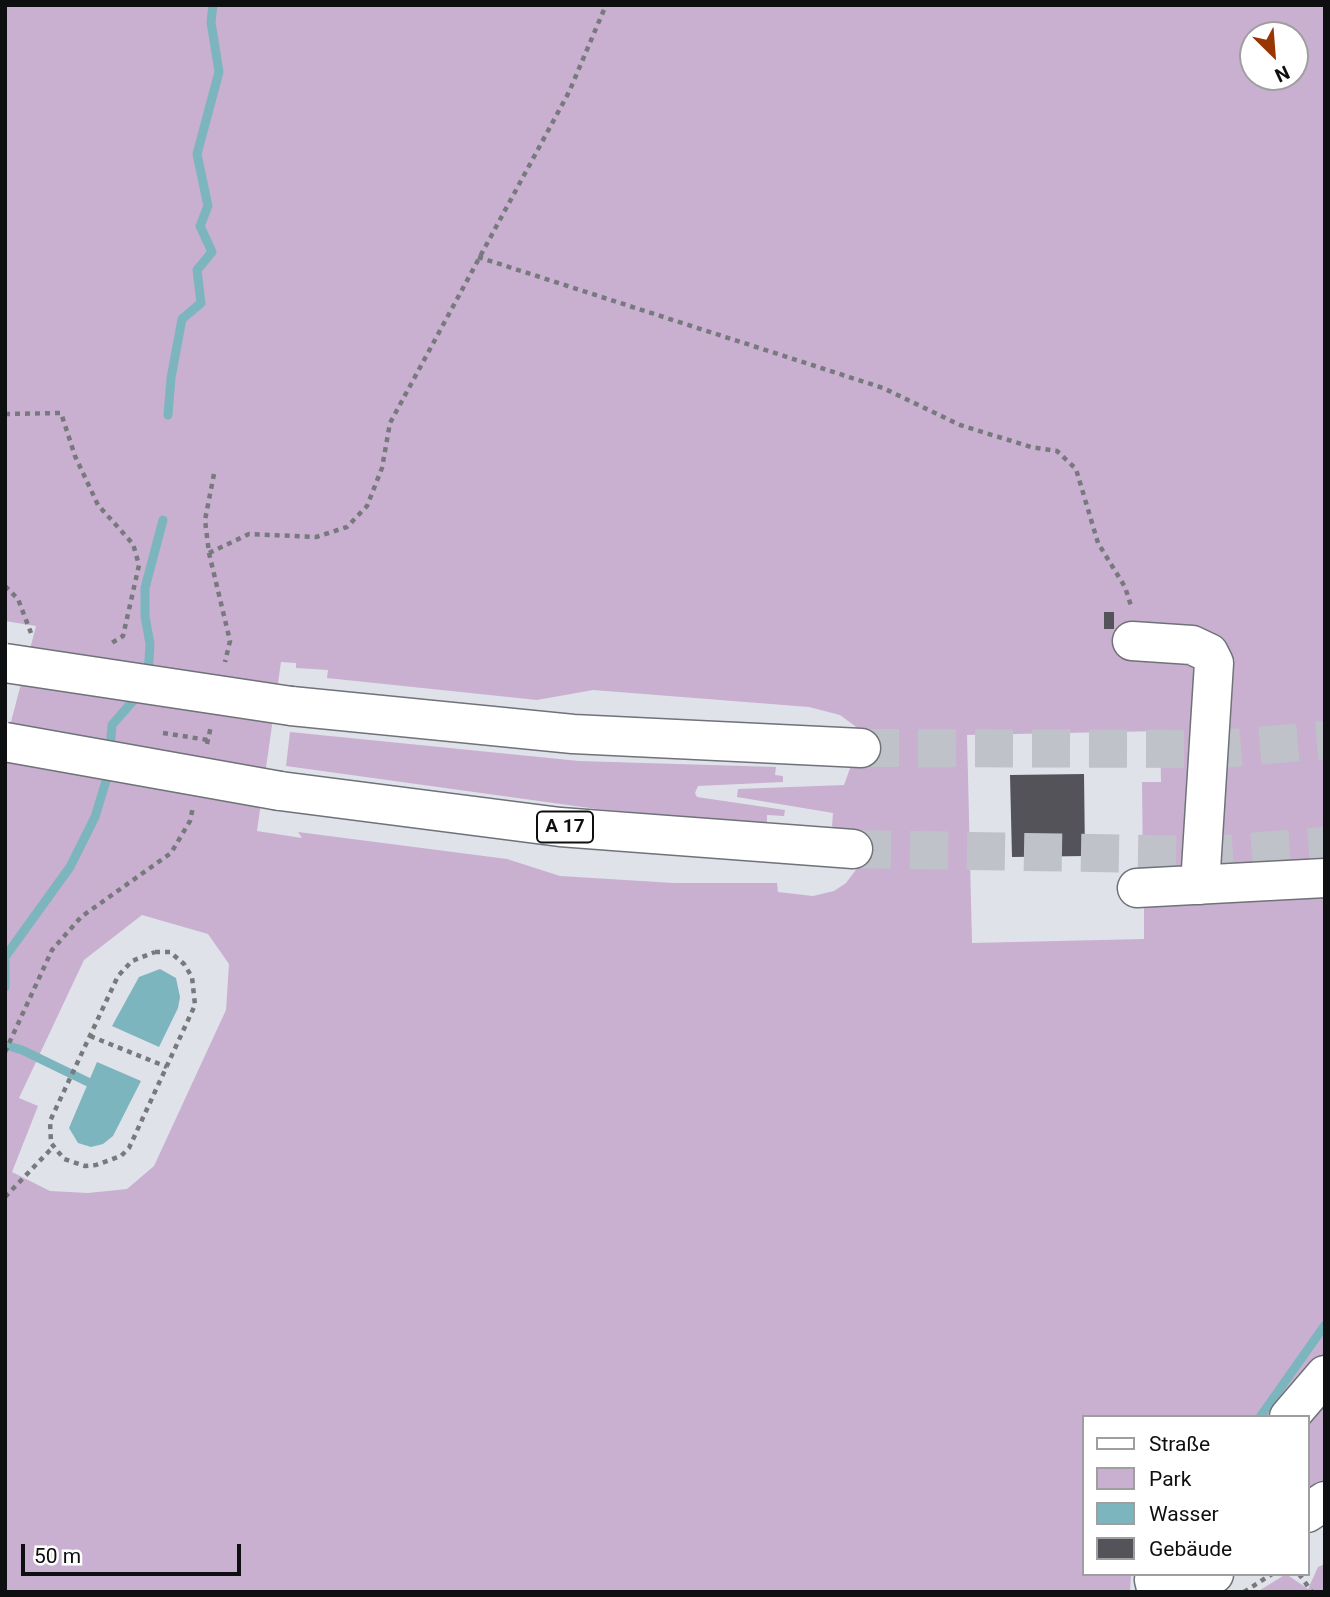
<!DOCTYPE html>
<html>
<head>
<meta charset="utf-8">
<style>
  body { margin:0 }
  #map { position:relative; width:1330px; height:1597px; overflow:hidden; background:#dfe2e9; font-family:Roboto,sans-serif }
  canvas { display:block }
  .frame { position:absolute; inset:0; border:7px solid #0e0f11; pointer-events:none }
  .legend { position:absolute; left:1082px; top:1415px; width:228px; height:161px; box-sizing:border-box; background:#fff; border:2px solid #9f9fa0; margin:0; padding:9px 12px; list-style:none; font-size:21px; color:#0e0f11 }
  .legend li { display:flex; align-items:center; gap:14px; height:35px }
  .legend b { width:35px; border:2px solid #9f9fa0 }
  .north { position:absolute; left:1239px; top:21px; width:70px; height:70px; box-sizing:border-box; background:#fff; border:2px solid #9f9fa0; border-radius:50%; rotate:155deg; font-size:19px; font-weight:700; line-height:28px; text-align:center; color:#0e0f11 }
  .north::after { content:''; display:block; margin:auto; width:24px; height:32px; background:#993502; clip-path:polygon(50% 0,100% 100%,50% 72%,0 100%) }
  .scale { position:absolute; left:21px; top:1544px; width:220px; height:32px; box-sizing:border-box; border:4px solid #0e0f11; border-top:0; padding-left:9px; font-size:21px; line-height:24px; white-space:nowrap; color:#0e0f11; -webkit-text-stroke:5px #fff; paint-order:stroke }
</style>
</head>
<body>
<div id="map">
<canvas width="1330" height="1597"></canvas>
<div class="frame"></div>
<ul class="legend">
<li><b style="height:9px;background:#fff"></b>Straße</li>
<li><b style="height:19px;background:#c9b0d0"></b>Park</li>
<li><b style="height:19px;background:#7db5be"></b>Wasser</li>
<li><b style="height:19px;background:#545359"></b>Gebäude</li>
</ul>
<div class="north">N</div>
<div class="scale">50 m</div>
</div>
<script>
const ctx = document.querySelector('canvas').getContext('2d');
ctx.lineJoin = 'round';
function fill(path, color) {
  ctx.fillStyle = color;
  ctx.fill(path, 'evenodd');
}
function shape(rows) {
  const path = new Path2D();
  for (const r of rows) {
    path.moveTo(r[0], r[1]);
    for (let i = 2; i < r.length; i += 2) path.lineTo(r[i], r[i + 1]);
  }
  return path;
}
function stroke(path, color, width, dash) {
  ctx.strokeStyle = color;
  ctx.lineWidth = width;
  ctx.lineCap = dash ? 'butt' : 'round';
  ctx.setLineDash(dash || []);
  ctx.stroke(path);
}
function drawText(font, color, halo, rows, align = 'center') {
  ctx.font = font + ' Roboto,sans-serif';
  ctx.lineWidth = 7;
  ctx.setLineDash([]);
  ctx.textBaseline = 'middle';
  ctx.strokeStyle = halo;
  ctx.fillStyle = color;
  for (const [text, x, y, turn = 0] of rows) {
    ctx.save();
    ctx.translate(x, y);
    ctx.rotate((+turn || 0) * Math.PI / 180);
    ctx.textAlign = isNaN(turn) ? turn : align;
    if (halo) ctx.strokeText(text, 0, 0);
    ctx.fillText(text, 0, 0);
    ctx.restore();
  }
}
const green = shape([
  [5,5,1325,5,1325,870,1213,876,1201,656,1191,878,1143,877,1142,782,1161,782,1160,731,967,735,972,943,1144,939,1144,896,1325,886,1325,1365,1281,1417,1083,1417,1083,1574,1131,1574,1130,1592,5,1592,5,745,36,626,5,621],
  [1253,35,1295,35,1295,77,1253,77],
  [281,662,296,663,296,668,328,670,327,678,537,700,593,690,809,707,840,715,855,726,862,735,844,785,738,789,737,797,833,813,832,826,850,837,861,863,846,883,834,891,813,896,778,892,777,883,674,883,560,876,507,859,298,832,302,838,257,831],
  [142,915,208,934,229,964,226,1010,154,1166,127,1189,88,1193,50,1191,12,1172,38,1106,19,1098,84,960],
  [290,732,579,761,776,767,775,775,783,776,783,782,698,786,695,793,697,797,785,810,784,816,767,815,767,824,597,809,286,766],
  [1325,1388,1325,1481,1307,1492,1307,1417],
  [1325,1564,1325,1592,1257,1592,1286,1574,1308,1589,1318,1567]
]);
const water = shape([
  [160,969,176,978,180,997,178,1008,159,1047,112,1026,139,977],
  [97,1062,141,1081,113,1136,103,1144,91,1147,78,1143,69,1128]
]);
const stream = shape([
  [168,415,171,378,182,319,201,303,197,270,212,252,200,226,208,206,197,154,219,72,211,22,213,5],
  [148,675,150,644,145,616,145,588,163,520],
  [110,750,112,725,139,694],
  [5,957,70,867,95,817,109,771],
  [5,962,5,987],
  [5,1045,22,1050,88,1082],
  [1260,1417,1325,1325]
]);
const building = shape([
  [1104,612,1114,612,1114,629,1104,629],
  [1084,774,1085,856,1012,857,1010,775]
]);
const highwayTunnel = shape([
  [861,748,1220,749,1325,740],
  [853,849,1209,855,1325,846]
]);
const path = shape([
  [478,257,883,388,960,425,1031,447,1057,451,1076,469,1098,543,1125,587,1132,609],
  [5,414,61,413,75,456,98,505,133,544,139,565,123,636,110,644],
  [214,474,205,520,209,553,230,641,225,662],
  [209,553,249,534,316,537,347,527,367,506,382,468,390,423,569,92,606,5],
  [5,586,18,599,31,633],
  [163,733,208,740],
  [207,744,211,726],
  [155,952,170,952,184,964,192,977,195,1005,129,1148,121,1156,96,1165,85,1166,64,1159,51,1143,50,1121,118,976,132,961,155,952],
  [90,1036,167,1067],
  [5,1052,52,950,81,917,171,853,190,821,193,807],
  [5,1197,53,1147],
  [1299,1574,1312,1592],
  [1244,1592,1272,1574]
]);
const minor = shape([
  [1132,641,1192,645,1209,653,1214,663,1200,885],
  [1137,888,1325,878],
  [1289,1417,1325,1375],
  [1157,1592,1154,1580,1159,1574]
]);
const major = shape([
  [1307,1513,1325,1501],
  [1184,1592,1214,1574]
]);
const highway = shape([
  [291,706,573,734,861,748],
  [280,791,560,827,853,849]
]);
const highwayBridge = shape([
  [5,663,291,706],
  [5,742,280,791]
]);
const shields = [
  [565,827,56]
];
const shieldNames = [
  ["A 17",565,827]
];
fill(green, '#c9b0d0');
fill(water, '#7db5be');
stroke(stream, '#7db5be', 9);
fill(building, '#545359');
stroke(highwayTunnel, '#c0c2c9', 38, [38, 19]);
stroke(minor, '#6f7278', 41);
stroke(major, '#6f7278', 41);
stroke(highway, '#6f7278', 41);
stroke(path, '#77797d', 4.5, [5, 5]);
stroke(minor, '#fff', 38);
stroke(major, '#fff', 38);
stroke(highway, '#fff', 38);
stroke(highwayBridge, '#6f7278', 41, []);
stroke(highwayBridge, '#fff', 38);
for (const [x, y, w] of shields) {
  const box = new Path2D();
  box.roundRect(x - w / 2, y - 15.5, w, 31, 5);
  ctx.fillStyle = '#fff';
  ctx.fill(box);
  stroke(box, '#0e0f11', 2);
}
drawText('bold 19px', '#0e0f11', null, shieldNames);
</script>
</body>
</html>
